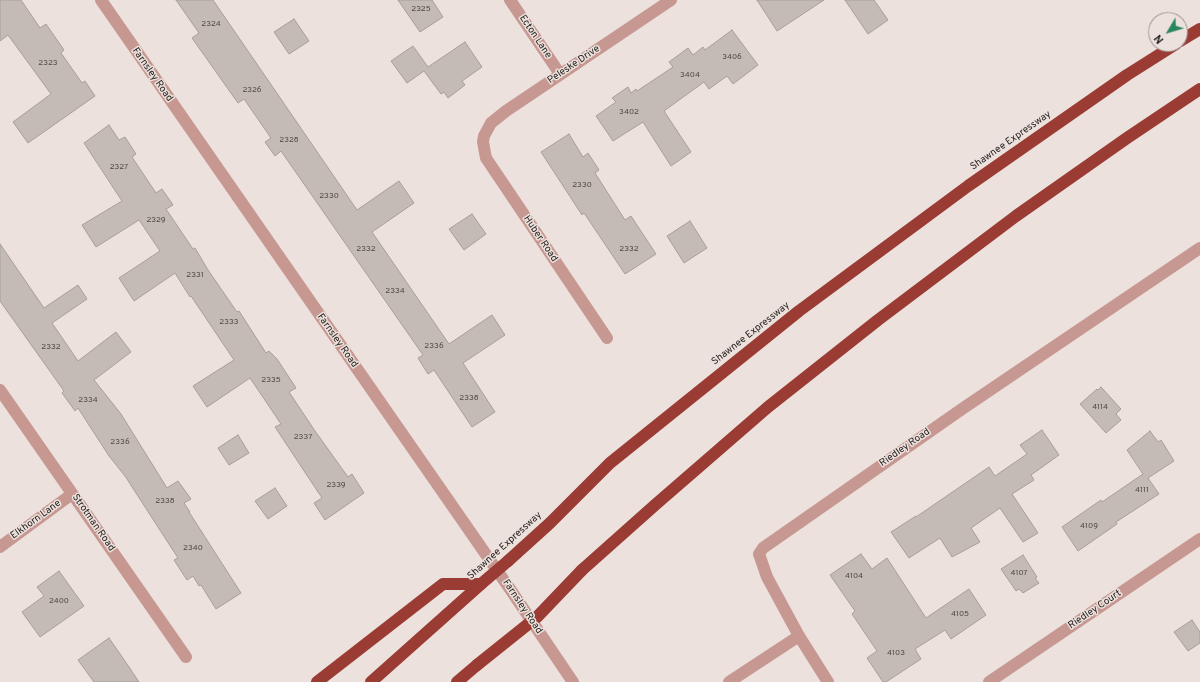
<!DOCTYPE html>
<html>
<head>
<meta charset="utf-8">
<style>
  body { margin:0 }
  #map { position:relative; width:1200px; height:682px; overflow:hidden; background:#ece1dc; font-family:Overpass,sans-serif }
  canvas { display:block }
  .north { position:absolute; left:1148px; top:12px; width:40px; height:40px; box-sizing:border-box; background:#ece1dc; border:1px solid #9d9591; border-radius:50%; rotate:232deg; font-size:11px; font-weight:700; line-height:16px; text-align:center; color:#272321 }
  .north::after { content:''; display:block; margin:auto; width:14px; height:18px; background:#29855b; clip-path:polygon(50% 0,100% 100%,50% 72%,0 100%) }
</style>
</head>
<body>
<div id="map">
<canvas width="1200" height="682"></canvas>
<div class="north">N</div>
</div>
<script>
const ctx = document.querySelector('canvas').getContext('2d');
ctx.lineJoin = 'round';
function fill(path, color) {
  ctx.fillStyle = color;
  ctx.fill(path, 'evenodd');
}
function shape(rows) {
  const path = new Path2D();
  for (const r of rows) {
    path.moveTo(r[0], r[1]);
    for (let i = 2; i < r.length; i += 2) path.lineTo(r[i], r[i + 1]);
  }
  return path;
}
function stroke(path, color, width, dash) {
  ctx.strokeStyle = color;
  ctx.lineWidth = width;
  ctx.lineCap = dash ? 'butt' : 'round';
  ctx.setLineDash(dash || []);
  ctx.stroke(path);
}
function drawText(font, color, halo, rows, align = 'center') {
  ctx.font = font + ' Overpass,sans-serif';
  ctx.lineWidth = 3;
  ctx.setLineDash([]);
  ctx.textBaseline = 'middle';
  ctx.strokeStyle = halo;
  ctx.fillStyle = color;
  for (const [text, x, y, turn = 0] of rows) {
    ctx.save();
    ctx.translate(x, y);
    ctx.rotate((+turn || 0) * Math.PI / 180);
    ctx.textAlign = isNaN(turn) ? turn : align;
    if (halo) ctx.strokeText(text, 0, 0);
    ctx.fillText(text, 0, 0);
    ctx.restore();
  }
}
const building = shape([
  [0,0,21,0,40,28,46,24,64,50,61,53,82,83,85,81,95,96,28,143,13,122,51,94,8,35,0,41,0,0],
  [176,0,213,0,357,210,399,181,414,203,372,232,449,344,492,315,505,335,463,363,495,412,472,427,434,370,428,374,418,358,423,355,281,151,275,156,265,142,271,138,244,99,238,103,192,38,199,33,176,0],
  [398,0,432,0,443,17,420,32,398,0],
  [757,0,824,0,777,31,757,0],
  [845,0,874,0,888,20,868,34,845,0],
  [294,19,309,41,289,54,274,32,294,19],
  [732,30,758,65,733,84,727,76,709,89,704,82,664,111,691,152,671,166,643,122,613,141,596,116,616,102,612,98,628,87,631,93,636,89,637,91,673,67,669,62,688,48,693,55,703,47,705,50,732,30],
  [465,42,482,67,462,81,465,85,448,98,444,92,441,94,424,71,407,83,391,61,413,46,428,67,465,42],
  [109,125,119,140,125,137,136,154,132,157,156,193,162,189,173,205,166,209,193,249,195,248,208,270,237,312,239,311,266,353,269,351,277,359,296,388,289,392,315,431,348,477,352,474,364,493,325,520,314,503,322,498,275,427,281,424,250,378,207,407,193,386,234,360,191,296,190,297,175,273,134,301,119,278,160,251,139,220,96,247,82,225,122,201,84,143,109,125],
  [569,134,583,157,588,153,599,170,595,173,625,220,631,216,656,254,625,274,584,213,582,215,541,152,569,134],
  [472,214,486,234,464,250,449,229,472,214],
  [690,221,707,248,684,263,667,236,690,221],
  [0,244,44,308,78,285,87,299,52,323,78,361,116,332,131,352,94,380,121,414,167,488,178,481,191,499,184,503,190,512,189,512,241,593,216,609,201,585,199,586,193,576,187,580,174,560,178,558,125,476,109,456,78,408,75,411,62,393,64,391,0,301,0,244],
  [1101,387,1121,409,1116,414,1121,420,1106,433,1080,404,1097,389,1098,390,1101,387],
  [1042,430,1059,455,1031,475,1034,480,1012,494,1038,533,1023,542,1000,508,971,528,980,542,952,557,940,538,909,558,891,532,916,516,916,517,989,467,995,476,1027,454,1020,445,1042,430],
  [1150,431,1158,442,1161,440,1174,461,1148,478,1159,494,1116,522,1117,524,1078,551,1062,527,1101,500,1102,502,1143,474,1127,450,1150,431],
  [238,435,249,453,229,465,218,448,238,435],
  [275,488,287,506,268,519,255,501,275,488],
  [861,554,872,569,887,558,926,618,969,589,986,615,951,639,945,630,915,649,921,659,886,682,883,682,867,658,877,651,852,614,855,611,830,575,861,554],
  [1023,555,1037,577,1035,578,1039,583,1023,593,1019,589,1016,591,1001,569,1023,555],
  [59,571,84,606,40,637,22,612,44,596,37,587,59,571],
  [1192,620,1200,632,1200,643,1188,651,1174,632,1192,620],
  [109,638,129,667,139,682,94,682,78,660,109,638]
]);
const minor = shape([
  [101,0,510,589,573,682],
  [510,0,560,74],
  [607,338,486,158,483,142,484,136,491,123,506,111,671,0],
  [0,390,186,657],
  [0,547,72,494],
  [729,682,799,636],
  [828,682,799,636,767,577,759,554,763,548,962,409,1200,248],
  [989,682,1200,539]
]);
const highway = shape([
  [1180,41,1200,29],
  [508,561,550,523,610,463,799,311,968,186,1127,75,1176,44],
  [582,570,655,505,768,407,878,320,1016,216,1127,138,1200,89],
  [317,682,443,584,481,584],
  [371,682,481,584],
  [457,682,477,665]
]);
const highwayBridge = shape([
  [481,584,508,561],
  [477,665,537,617,582,570]
]);
const numberNames = [
  ["2325",421,9],
  ["2324",211,24],
  ["3406",732,57],
  ["2323",48,63],
  ["3404",690,75],
  ["2326",252,90],
  ["3402",629,112],
  ["2328",289,140],
  ["2327",119,167],
  ["2330",582,185],
  ["2330",329,196],
  ["2329",156,220],
  ["2332",366,249],
  ["2332",629,249],
  ["2331",195,275],
  ["2334",395,291],
  ["2333",229,322],
  ["2336",434,346],
  ["2332",51,347],
  ["2335",271,380],
  ["2338",469,398],
  ["2334",88,400],
  ["4114",1100,407],
  ["2337",303,437],
  ["2336",120,442],
  ["2339",336,485],
  ["4111",1142,490],
  ["2338",165,501],
  ["4109",1089,526],
  ["2340",193,548],
  ["4107",1019,573],
  ["4104",854,576],
  ["2400",59,601],
  ["4105",960,614],
  ["4103",896,653]
];
const streetNames = [
  ["Ecton Lane",535,37,56],
  ["Peleske Drive",574,65,-34],
  ["Farnsley Road",152,75,55],
  ["Shawnee Expressway",1011,141,-35],
  ["Huber Road",540,239,56],
  ["Shawnee Expressway",751,334,-38],
  ["Farnsley Road",337,341,55],
  ["Riedley Road",905,448,-35],
  ["Elkhorn Lane",36,520,-36],
  ["Strotman Road",93,523,55],
  ["Shawnee Expressway",505,546,-42],
  ["Farnsley Road",522,607,56],
  ["Riedley Court",1095,610,-34]
];
fill(building, '#c4bcb4');
stroke(building, '#a69f97', 1);
stroke(minor, '#c79892', 12);
stroke(highway, '#9a3b34', 12);
stroke(highwayBridge, '#9a3b34', 12);
drawText('8px', '#4e4946', null, numberNames);
drawText('10px', '#272321', '#ece1dc', streetNames);
</script>
</body>
</html>
